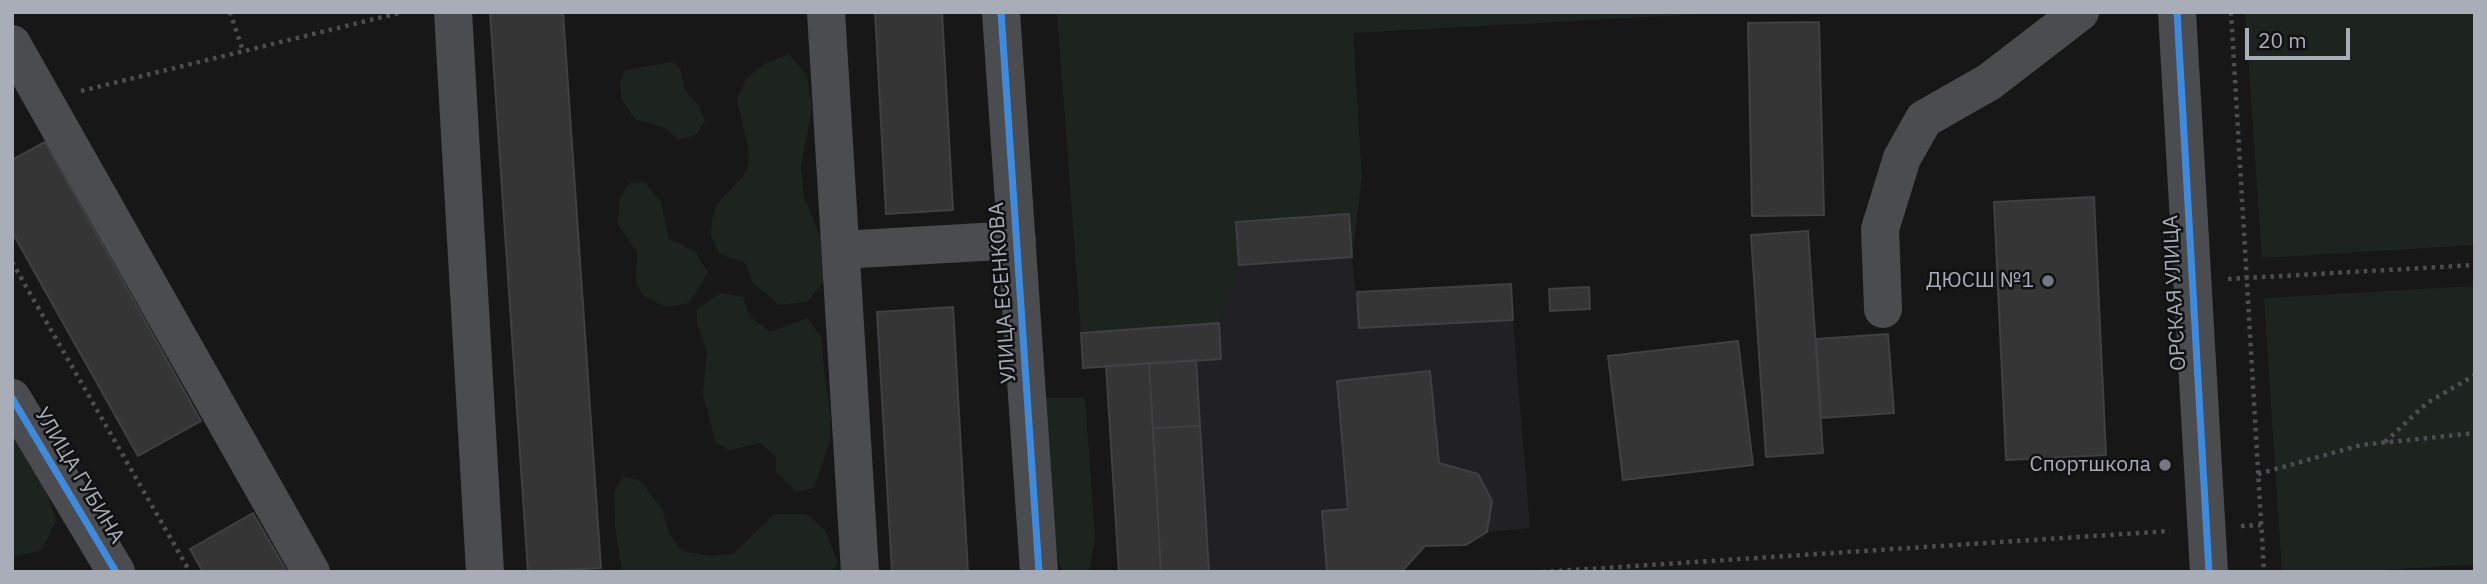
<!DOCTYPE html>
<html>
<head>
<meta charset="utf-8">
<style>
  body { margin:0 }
  #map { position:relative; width:2487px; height:584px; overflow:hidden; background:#171717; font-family:"IBM Plex Sans",sans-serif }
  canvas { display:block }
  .frame { position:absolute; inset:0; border:14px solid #a8adb8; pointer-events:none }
  .scale { position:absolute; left:2245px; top:28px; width:105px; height:32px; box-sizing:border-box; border:4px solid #a8adb8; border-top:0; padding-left:9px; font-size:21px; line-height:24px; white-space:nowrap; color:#a8adb8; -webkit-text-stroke:5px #111113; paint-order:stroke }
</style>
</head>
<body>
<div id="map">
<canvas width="2487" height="584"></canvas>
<div class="frame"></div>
<div class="scale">20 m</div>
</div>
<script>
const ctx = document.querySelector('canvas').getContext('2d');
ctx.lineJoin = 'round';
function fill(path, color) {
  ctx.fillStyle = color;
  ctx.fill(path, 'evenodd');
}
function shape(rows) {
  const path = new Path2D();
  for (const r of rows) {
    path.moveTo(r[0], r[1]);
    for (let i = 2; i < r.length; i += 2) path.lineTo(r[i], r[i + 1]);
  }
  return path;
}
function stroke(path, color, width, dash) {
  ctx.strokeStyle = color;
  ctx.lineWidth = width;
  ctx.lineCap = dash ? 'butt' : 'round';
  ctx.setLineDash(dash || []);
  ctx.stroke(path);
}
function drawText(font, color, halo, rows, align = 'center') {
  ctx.font = font + ' "IBM Plex Sans",sans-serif';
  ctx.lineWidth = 5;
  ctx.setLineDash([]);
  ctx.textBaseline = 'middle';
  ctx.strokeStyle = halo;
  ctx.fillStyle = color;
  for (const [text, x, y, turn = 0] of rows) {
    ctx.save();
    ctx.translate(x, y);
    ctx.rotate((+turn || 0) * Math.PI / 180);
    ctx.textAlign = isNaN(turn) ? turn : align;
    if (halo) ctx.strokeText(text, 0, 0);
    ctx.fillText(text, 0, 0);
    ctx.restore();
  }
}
const built = shape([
  [1352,257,1359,328,1513,320,1530,528,1487,532,1466,545,1425,546,1401,572,1209,572,1196,360,1221,358,1219,323,1239,265]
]);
const green = shape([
  [1057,12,1741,12,1353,33,1362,177,1352,257,1240,265,1219,323,1081,333],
  [2245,12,2475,12,2475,245,2262,258],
  [789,54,807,76,812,108,801,166,804,196,827,254,830,274,807,302,779,305,753,283,745,263,720,254,711,236,712,219,717,204,747,172,749,153,737,99,746,79,764,64],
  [673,62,681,70,685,91,699,106,705,121,697,134,679,140,665,128,635,119,622,100,620,84,625,70],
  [631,182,645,183,661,202,669,239,695,251,708,273,689,303,666,307,645,297,636,283,637,252,618,224,620,197],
  [2475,286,2475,564,2355,572,2282,572,2264,298],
  [721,293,743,297,750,317,770,332,807,318,822,338,824,370,830,410,830,441,814,488,796,492,776,472,776,457,761,443,730,450,716,444,703,394,707,351,697,323,697,309],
  [1044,398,1085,398,1095,536,1090,568,1086,572,1062,570,1054,546],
  [12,432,45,488,56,521,42,550,12,557],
  [623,476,641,481,662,509,669,533,682,551,711,556,733,554,774,514,806,514,825,530,838,563,831,572,622,572,615,526,614,492]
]);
const building = shape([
  [490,12,563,12,601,568,528,572,490,12],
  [875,12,942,12,953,210,886,214,875,12],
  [1819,22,1824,215,1752,216,1748,23,1819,22],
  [45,142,201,421,138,456,12,232,12,160,45,142],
  [2094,197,2106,455,2006,460,1994,202,2094,197],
  [1349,214,1352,257,1239,265,1236,222,1349,214],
  [1808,231,1823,453,1766,457,1751,235,1808,231],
  [1511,284,1513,320,1359,328,1357,292,1511,284],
  [1589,287,1590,309,1550,311,1549,289,1589,287],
  [953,307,968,572,892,572,877,312,953,307],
  [1219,323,1221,359,1083,368,1081,333,1219,323],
  [1888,334,1894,413,1821,418,1816,339,1888,334],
  [1738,341,1753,465,1623,480,1608,356,1738,341],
  [1196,360,1200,426,1153,428,1149,363,1196,360],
  [1149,363,1161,572,1119,572,1106,366,1149,363],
  [1430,371,1439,463,1478,474,1492,501,1487,532,1466,545,1425,546,1401,572,1327,572,1322,511,1348,509,1337,381,1430,371],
  [1200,426,1209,572,1161,572,1153,428,1200,426],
  [253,513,287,572,203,572,190,549,253,513]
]);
const path = shape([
  [230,12,243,51],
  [2231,12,2264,572],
  [81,91,403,12],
  [12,262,190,572],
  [2228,279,2475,265],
  [2385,442,2427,403,2475,375],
  [2258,474,2361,445,2475,433],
  [2241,526,2261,525],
  [1542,572,2170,531]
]);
const minor = shape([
  [453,12,485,572],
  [826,12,860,572],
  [1001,12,1039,572],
  [2177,12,2209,572],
  [12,44,311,572],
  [841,250,1017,240],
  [1883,309,1880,229,1902,158,1924,119,1989,82,2080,12],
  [12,398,116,572]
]);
const cycleway = shape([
  [1001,12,1039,572],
  [2177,12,2209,572],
  [12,398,116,572]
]);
const markers = [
  [2048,281,7,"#757880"],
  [2165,465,7,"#757880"]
];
const poiNames = [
  ["ДЮСШ №1",2034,281],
  ["Спортшкола",2151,465]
];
const streetNames = [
  ["УЛИЦА ЕСЕНКОВА",1003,293,-94],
  ["ОРСКАЯ УЛИЦА",2175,293,-93],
  ["УЛИЦА ГУБИНА",79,476,59]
];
fill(built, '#212123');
fill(green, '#1d241e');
fill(building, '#353536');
stroke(building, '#3f4043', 2);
stroke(path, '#4d4e52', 4.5, [3.5, 5]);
stroke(minor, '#4b4c50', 38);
stroke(cycleway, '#408adc', 7);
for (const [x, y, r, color] of markers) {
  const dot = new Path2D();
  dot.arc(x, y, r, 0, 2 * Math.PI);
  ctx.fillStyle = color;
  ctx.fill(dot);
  stroke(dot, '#111113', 2.5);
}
drawText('21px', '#a8adb8', '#111113', poiNames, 'right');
drawText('21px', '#a8adb8', '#111113', streetNames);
</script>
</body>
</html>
